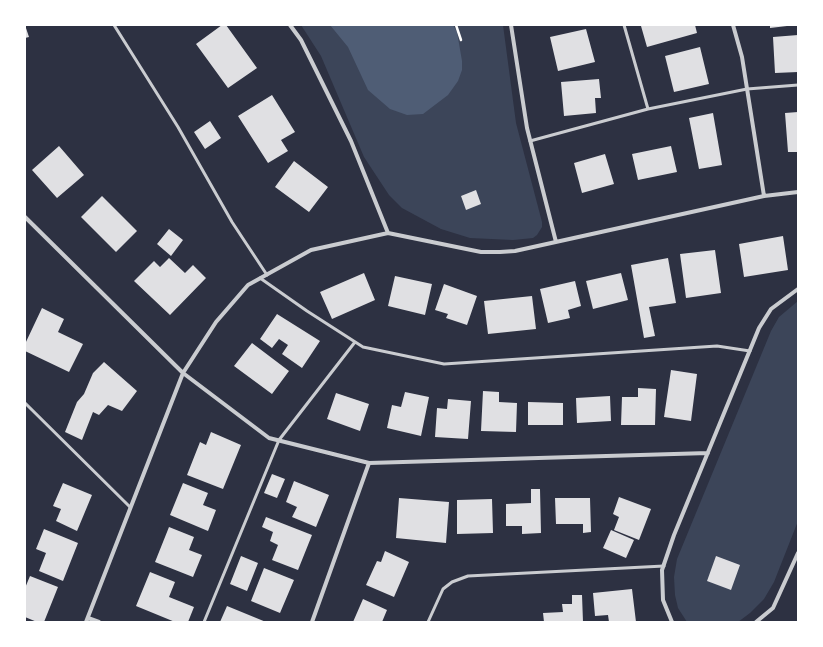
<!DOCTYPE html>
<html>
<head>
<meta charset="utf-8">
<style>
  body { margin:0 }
  #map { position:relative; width:823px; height:647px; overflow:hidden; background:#2d3142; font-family:"Open Sans",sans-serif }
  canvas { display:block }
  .frame { position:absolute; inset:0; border:26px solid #fff; pointer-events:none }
</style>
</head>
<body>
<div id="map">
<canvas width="823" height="647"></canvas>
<div class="frame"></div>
</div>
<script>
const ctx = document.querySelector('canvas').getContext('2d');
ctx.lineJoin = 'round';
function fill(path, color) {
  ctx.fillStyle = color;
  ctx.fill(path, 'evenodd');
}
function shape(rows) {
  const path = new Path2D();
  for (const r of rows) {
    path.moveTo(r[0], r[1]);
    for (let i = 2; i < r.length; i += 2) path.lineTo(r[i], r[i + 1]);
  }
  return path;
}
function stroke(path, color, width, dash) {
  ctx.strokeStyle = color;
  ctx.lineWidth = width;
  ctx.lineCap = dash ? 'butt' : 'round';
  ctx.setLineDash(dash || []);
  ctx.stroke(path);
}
const green = shape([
  [301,25,503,25,516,123,542,222,542,227,537,235,533,238,513,240,470,238,441,229,402,208,389,195,364,157,321,56],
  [798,301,798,521,774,582,764,599,750,613,738,622,687,622,678,608,675,595,674,577,677,559,771,331,779,317]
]);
const water = shape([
  [330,25,453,25,457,32,462,61,462,70,458,81,448,95,423,114,407,115,390,109,368,90,348,47]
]);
const building = shape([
  [25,25,29,37,25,38],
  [222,25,226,25,257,68,228,88,196,44],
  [645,25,695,25,697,33,647,47,641,26],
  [770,25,787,25,787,26,770,28],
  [586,29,595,62,558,71,550,37],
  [798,35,798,72,775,73,773,37],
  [700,47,709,84,674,92,665,56],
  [599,79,601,98,595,98,596,113,564,116,561,82],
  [272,95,295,132,281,140,288,151,268,163,238,116],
  [798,112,798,152,788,152,785,113],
  [713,113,722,165,699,169,689,118],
  [210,121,221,138,205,149,194,132],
  [59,146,84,175,57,198,32,170],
  [671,146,677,172,638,180,632,154],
  [605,154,614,184,582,193,574,163],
  [294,161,328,187,309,212,275,187],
  [476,190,481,204,466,210,461,196],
  [102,196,137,231,116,252,81,217],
  [169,229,183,240,171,256,157,244],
  [783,236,788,270,744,277,739,244],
  [715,250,721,293,686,298,680,254],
  [169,258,185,273,193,265,206,278,170,315,134,281,154,261,160,267],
  [668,258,676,303,649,307,655,336,644,338,631,265],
  [364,273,375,300,332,319,320,292],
  [621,273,628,300,593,309,586,281],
  [395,276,432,284,425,315,388,306],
  [575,281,581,306,568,310,570,318,548,323,540,289],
  [444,284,477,296,467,325,446,318,448,314,435,310],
  [532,296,536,329,488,334,484,301],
  [42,308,64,319,58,332,83,344,69,372,25,351,25,344],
  [277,314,320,341,302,368,282,354,288,345,279,339,272,348,260,339],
  [252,343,289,371,272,394,234,366],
  [104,362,137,391,122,411,108,405,99,415,93,412,82,440,65,432,77,402,84,394,93,373],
  [671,370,697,374,691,421,664,417],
  [638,388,656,389,655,425,621,425,622,397,638,397],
  [483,391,499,392,499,402,517,403,516,432,481,431],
  [405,392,429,397,421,436,387,428,392,405,401,407],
  [336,393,369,404,360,431,327,419],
  [610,396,611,421,577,423,576,398],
  [448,399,471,401,468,439,435,437,437,408,447,409],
  [528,402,563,403,563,425,528,425],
  [211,432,241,445,223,489,187,475,200,442,206,445],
  [272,474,285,479,277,498,264,493],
  [294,481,329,495,316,527,292,517,297,507,286,502],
  [63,483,92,495,77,531,56,521,61,509,53,506],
  [183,483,208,493,203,505,216,510,208,531,170,515],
  [531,489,540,489,541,533,522,534,522,526,506,526,506,504,531,503],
  [619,497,651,509,639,540,614,530,619,517,613,514],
  [399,498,449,502,446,543,396,538],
  [555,498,590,498,591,532,583,533,583,524,556,524],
  [492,499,493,533,457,534,457,500],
  [266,517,312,535,298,570,272,560,278,545,270,541,273,532,262,527],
  [169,527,194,537,189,550,202,555,193,577,155,562],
  [44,529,78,543,63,581,39,571,46,553,36,549],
  [611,530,634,540,626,558,603,548],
  [385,551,409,562,394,597,366,585,377,561,381,562],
  [241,556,258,563,247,591,230,584],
  [716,556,740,565,731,590,707,581],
  [264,568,294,580,280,613,251,601],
  [150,572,175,582,169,597,194,607,188,622,175,622,136,606],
  [30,576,58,587,44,622,37,622,25,617,25,588],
  [632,589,636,622,609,622,608,615,595,616,593,593],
  [572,595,582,595,583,622,544,622,543,613,563,612,562,604,572,604],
  [363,599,387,610,382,622,353,622],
  [227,606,266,622,220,622]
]);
const path = shape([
  [456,25,461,40]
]);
const service = shape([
  [114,25,178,127,232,222,267,275],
  [648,109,747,89,798,85],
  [530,141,648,109,624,25],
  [260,278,307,311,363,347,444,364,717,346,750,351],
  [25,403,130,507],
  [204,622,279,440,355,342],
  [428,622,443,589,452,582,468,576,664,566]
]);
const minor = shape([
  [290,25,301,40,351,141,388,233],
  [511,25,527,128,556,242],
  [733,25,742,57,764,196],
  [25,217,183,373,269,438,369,463,708,453],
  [88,618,99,622],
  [86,622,183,373,216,322,248,285,311,250,388,233,481,252,500,252,515,251,764,196,798,192],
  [312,622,369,463],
  [672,622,663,600,662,570,674,535,759,328,771,309,798,289],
  [756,622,773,608,798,553]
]);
fill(green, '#3c4559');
fill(water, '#4f5d75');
fill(building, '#e0e0e3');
stroke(path, '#fff', 2.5);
stroke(service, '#caccd0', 3);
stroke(minor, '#caccd0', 4);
</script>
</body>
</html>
